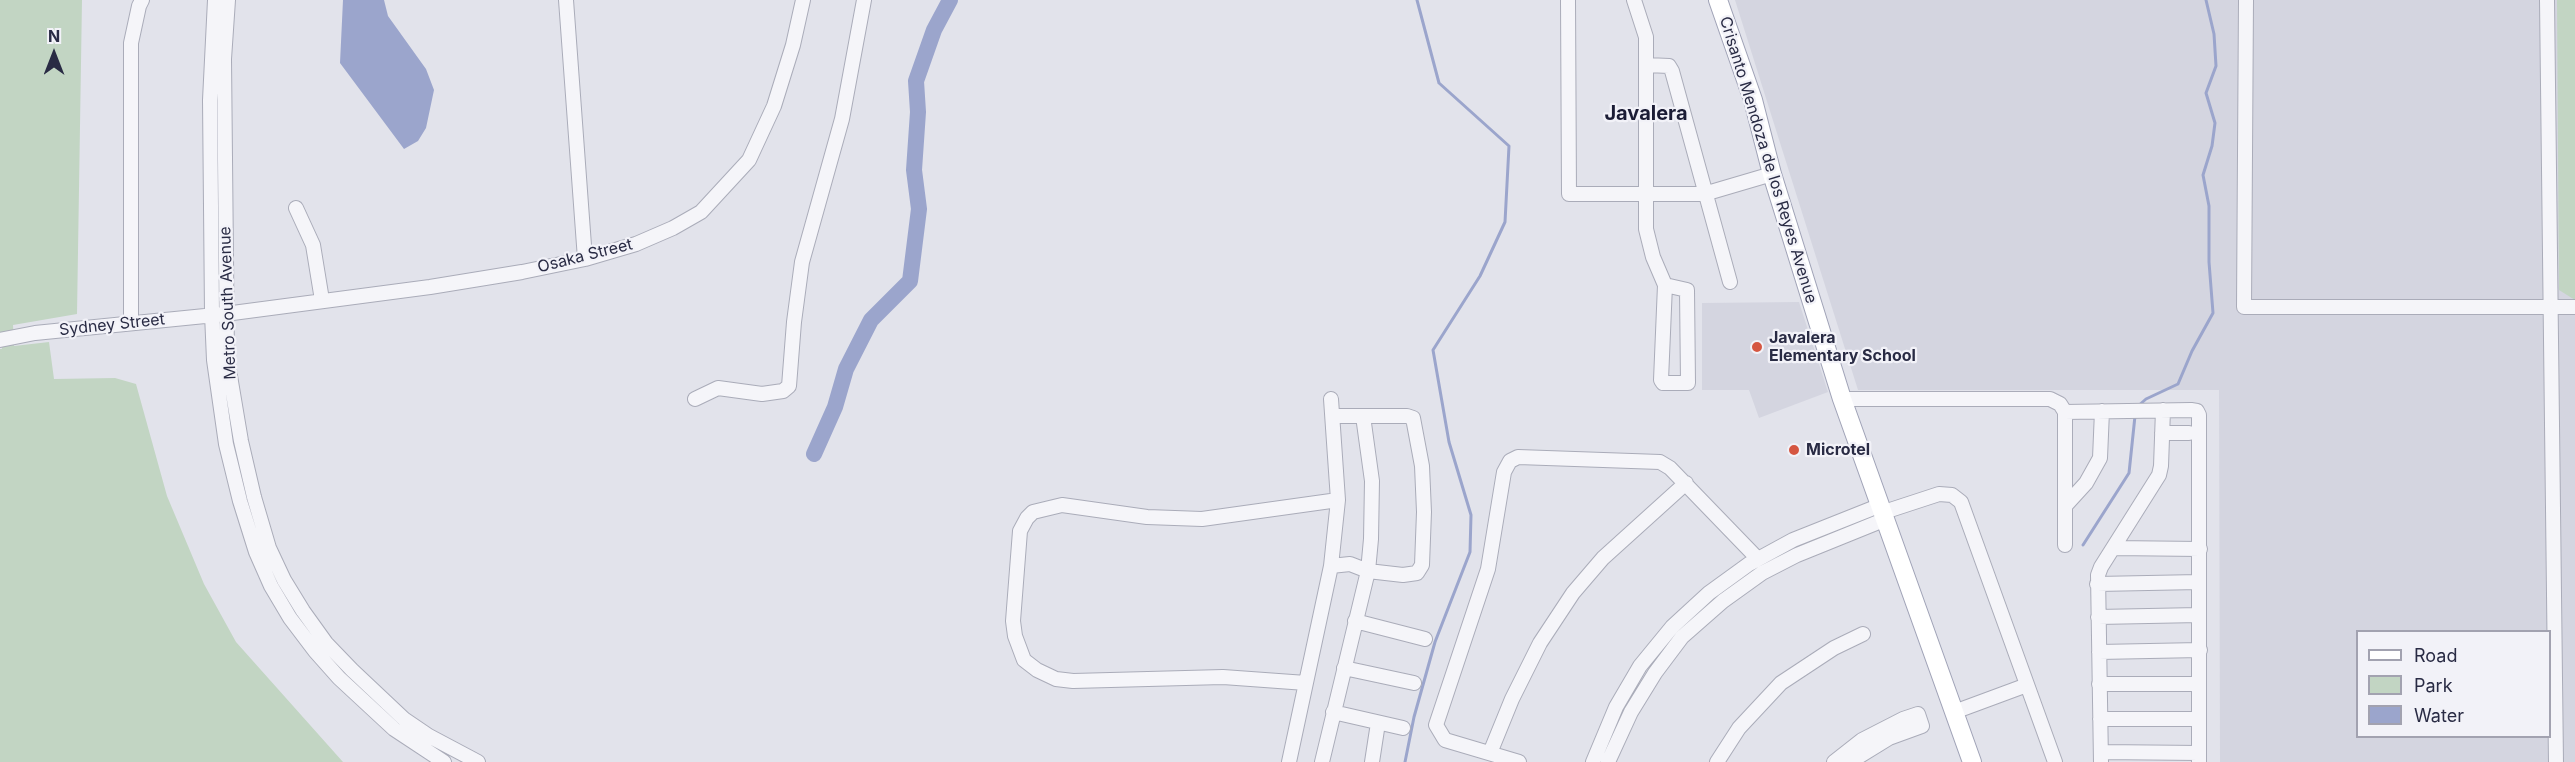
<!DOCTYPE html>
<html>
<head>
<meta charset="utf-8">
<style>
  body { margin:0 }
  #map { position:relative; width:2575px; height:762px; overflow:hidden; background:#e2e3eb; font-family:Inter,sans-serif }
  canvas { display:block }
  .legend { position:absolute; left:2356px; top:630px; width:195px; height:108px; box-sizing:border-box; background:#f2f2f8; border:2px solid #a2a2b0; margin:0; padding:8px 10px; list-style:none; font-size:18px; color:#292b44 }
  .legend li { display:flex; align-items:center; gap:12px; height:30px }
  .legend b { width:30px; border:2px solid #a2a2b0 }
  .north { position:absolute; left:24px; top:24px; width:60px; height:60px; -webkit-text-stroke:4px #f2f2f8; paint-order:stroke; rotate:0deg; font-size:16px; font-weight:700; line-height:24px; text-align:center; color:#292b44 }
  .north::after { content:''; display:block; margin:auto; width:21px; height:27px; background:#292b44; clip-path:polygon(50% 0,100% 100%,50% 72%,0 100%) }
</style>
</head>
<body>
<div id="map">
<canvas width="2575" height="762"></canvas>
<ul class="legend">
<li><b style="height:8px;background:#fff"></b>Road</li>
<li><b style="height:16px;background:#c2d5c3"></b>Park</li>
<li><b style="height:16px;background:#9ba5cc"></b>Water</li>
</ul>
<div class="north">N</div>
</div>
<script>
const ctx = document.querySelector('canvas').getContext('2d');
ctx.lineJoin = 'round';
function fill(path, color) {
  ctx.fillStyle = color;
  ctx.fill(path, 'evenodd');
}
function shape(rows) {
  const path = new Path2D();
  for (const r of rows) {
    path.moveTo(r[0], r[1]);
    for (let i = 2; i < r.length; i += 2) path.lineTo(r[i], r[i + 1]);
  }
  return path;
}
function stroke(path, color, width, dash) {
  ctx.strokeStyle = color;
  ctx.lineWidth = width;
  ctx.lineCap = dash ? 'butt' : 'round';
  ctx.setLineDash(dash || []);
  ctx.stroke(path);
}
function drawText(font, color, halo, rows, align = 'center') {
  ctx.font = font + ' Inter,sans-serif';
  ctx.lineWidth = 4.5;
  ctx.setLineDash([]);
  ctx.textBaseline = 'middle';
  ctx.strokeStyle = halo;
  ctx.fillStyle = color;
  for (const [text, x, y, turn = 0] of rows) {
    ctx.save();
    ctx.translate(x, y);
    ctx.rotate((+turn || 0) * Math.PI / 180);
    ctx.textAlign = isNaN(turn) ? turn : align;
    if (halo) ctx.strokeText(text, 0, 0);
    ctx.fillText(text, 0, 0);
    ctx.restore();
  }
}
const built = shape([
  [1735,0,2575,0,2575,762,2220,762,2219,390,1858,390],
  [2358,632,2550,632,2550,736,2358,736],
  [1799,302,1828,392,1759,418,1749,390,1702,390,1702,303]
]);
const green = shape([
  [0,0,82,0,77,314,13,325,14,346,49,342,54,379,115,378,136,384,167,496,204,584,236,642,343,762,0,762,0,349,2,349,0,339],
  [2557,0,2575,0,2575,300,2559,290]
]);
const water = shape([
  [343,0,384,0,388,16,426,69,434,90,426,128,418,141,404,149,340,63]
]);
const stream = shape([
  [2137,407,2146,399,2178,384,2192,351,2213,313,2209,262,2209,206,2203,175,2212,146,2215,123,2206,93,2216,66,2214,34,2206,0],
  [2083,545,2129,473,2135,416],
  [1405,762,1414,717,1435,642,1470,552,1471,515,1449,442,1433,350,1480,276,1505,222,1509,146,1439,83,1417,0]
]);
const river = shape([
  [814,454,835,407,846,369,871,320,910,281,919,209,914,170,918,112,916,81,934,30,950,0]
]);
const minor = shape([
  [215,0,210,100,212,314,214,360,226,444,240,501,256,552,271,586,290,618,315,651,339,678,394,729,444,762],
  [228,0,224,59,227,358,241,441,254,497,269,548,284,580,303,611,326,643,352,670,404,719,429,736,478,762],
  [566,0,585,259],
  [1568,0,1569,194,1704,194,1772,174],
  [1634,0,1646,37,1646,229,1653,257,1665,285,1661,380,1663,383,1688,383,1687,290,1665,285],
  [2246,0,2244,307,2575,307],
  [2547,0,2556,762],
  [1647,65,1669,66,1672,71,1730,282],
  [296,208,313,245,322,300],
  [131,323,131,43,139,6,142,0],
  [0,340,35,333,225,314,430,287,522,272,585,259,636,244,673,228,701,212,749,160,774,106,793,45,803,0],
  [695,399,718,388,762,394,783,391,789,386,794,322,802,262,842,119,864,0],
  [1842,399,2050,399,2060,404,2065,412,2065,545],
  [2065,412,2191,410,2197,411,2199,415,2199,762],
  [2162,433,2189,433],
  [2065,506,2086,483,2100,458,2102,411],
  [1884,512,1939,494,1952,495,1961,502,2055,762],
  [2113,548,2200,549],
  [1331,566,1350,564,1368,571,1403,575,1417,573,1422,565,1424,512,1422,466,1413,418,1407,416,1339,416],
  [2097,584,2199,582],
  [2098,617,2199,615],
  [1355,621,1425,639],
  [2099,652,2200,650],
  [1344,668,1414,683],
  [1306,683,1223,677,1073,681,1056,679,1037,670,1024,660,1015,636,1013,621,1020,531,1027,518,1033,512,1062,505,1147,517,1202,519,1338,500],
  [2099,684,2199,684],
  [1333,712,1403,728],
  [1954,712,2027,685],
  [2100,719,2199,719],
  [2101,752,2199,753],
  [1490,753,1512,699,1540,643,1573,593,1603,558,1686,483],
  [1289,762,1331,566,1338,500,1331,399],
  [1322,762,1368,571,1371,539,1372,481,1363,416],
  [1372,762,1378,723],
  [1519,762,1445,740,1436,725,1488,569,1504,472,1510,461,1518,457,1660,462,1670,468,1758,559],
  [1593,762,1616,707,1640,666,1672,627,1709,593,1749,564,1793,540,1881,505],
  [1608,762,1631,712,1655,673,1682,637,1723,601,1762,573,1797,555,1886,519],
  [1717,762,1739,728,1781,683,1834,648,1863,634],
  [1834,762,1862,740,1903,719,1918,714,1922,726,1889,738,1850,762],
  [2101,762,2098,575,2101,567,2159,475,2161,466,2163,410]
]);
const major = shape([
  [1718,0,1753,100,1772,174,1842,399,1972,762]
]);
const markers = [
  [1757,347,6,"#d55641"],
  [1794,450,6,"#d55641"]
];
const streetNames = [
  ["Crisanto Mendoza de los Reyes Avenue",1768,160,73],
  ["Osaka Street",585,256,-14],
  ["Metro South Avenue",228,303,-92],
  ["Sydney Street",112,325,-6]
];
const poiNames = [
  ["Javalera",1769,338],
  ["Elementary School",1769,356],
  ["Microtel",1806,450]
];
const quarterNames = [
  ["Javalera",1646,114]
];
fill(built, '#d4d5e0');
fill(green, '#c2d5c3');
fill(water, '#9ba5cc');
stroke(stream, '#9ba5cc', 3);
stroke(river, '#9ba5cc', 16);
stroke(minor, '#aaacb9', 16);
stroke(major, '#a0a3b7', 20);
stroke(minor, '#f5f5f9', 14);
stroke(major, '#fff', 18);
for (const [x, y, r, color] of markers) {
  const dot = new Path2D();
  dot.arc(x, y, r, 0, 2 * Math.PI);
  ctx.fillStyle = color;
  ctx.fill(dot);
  stroke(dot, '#f2f2f8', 2);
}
drawText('16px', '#292b44', '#f2f2f8', streetNames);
drawText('bold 16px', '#292b44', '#f2f2f8', poiNames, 'left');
drawText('bold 20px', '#1b1c35', '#f2f2f8', quarterNames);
</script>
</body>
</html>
